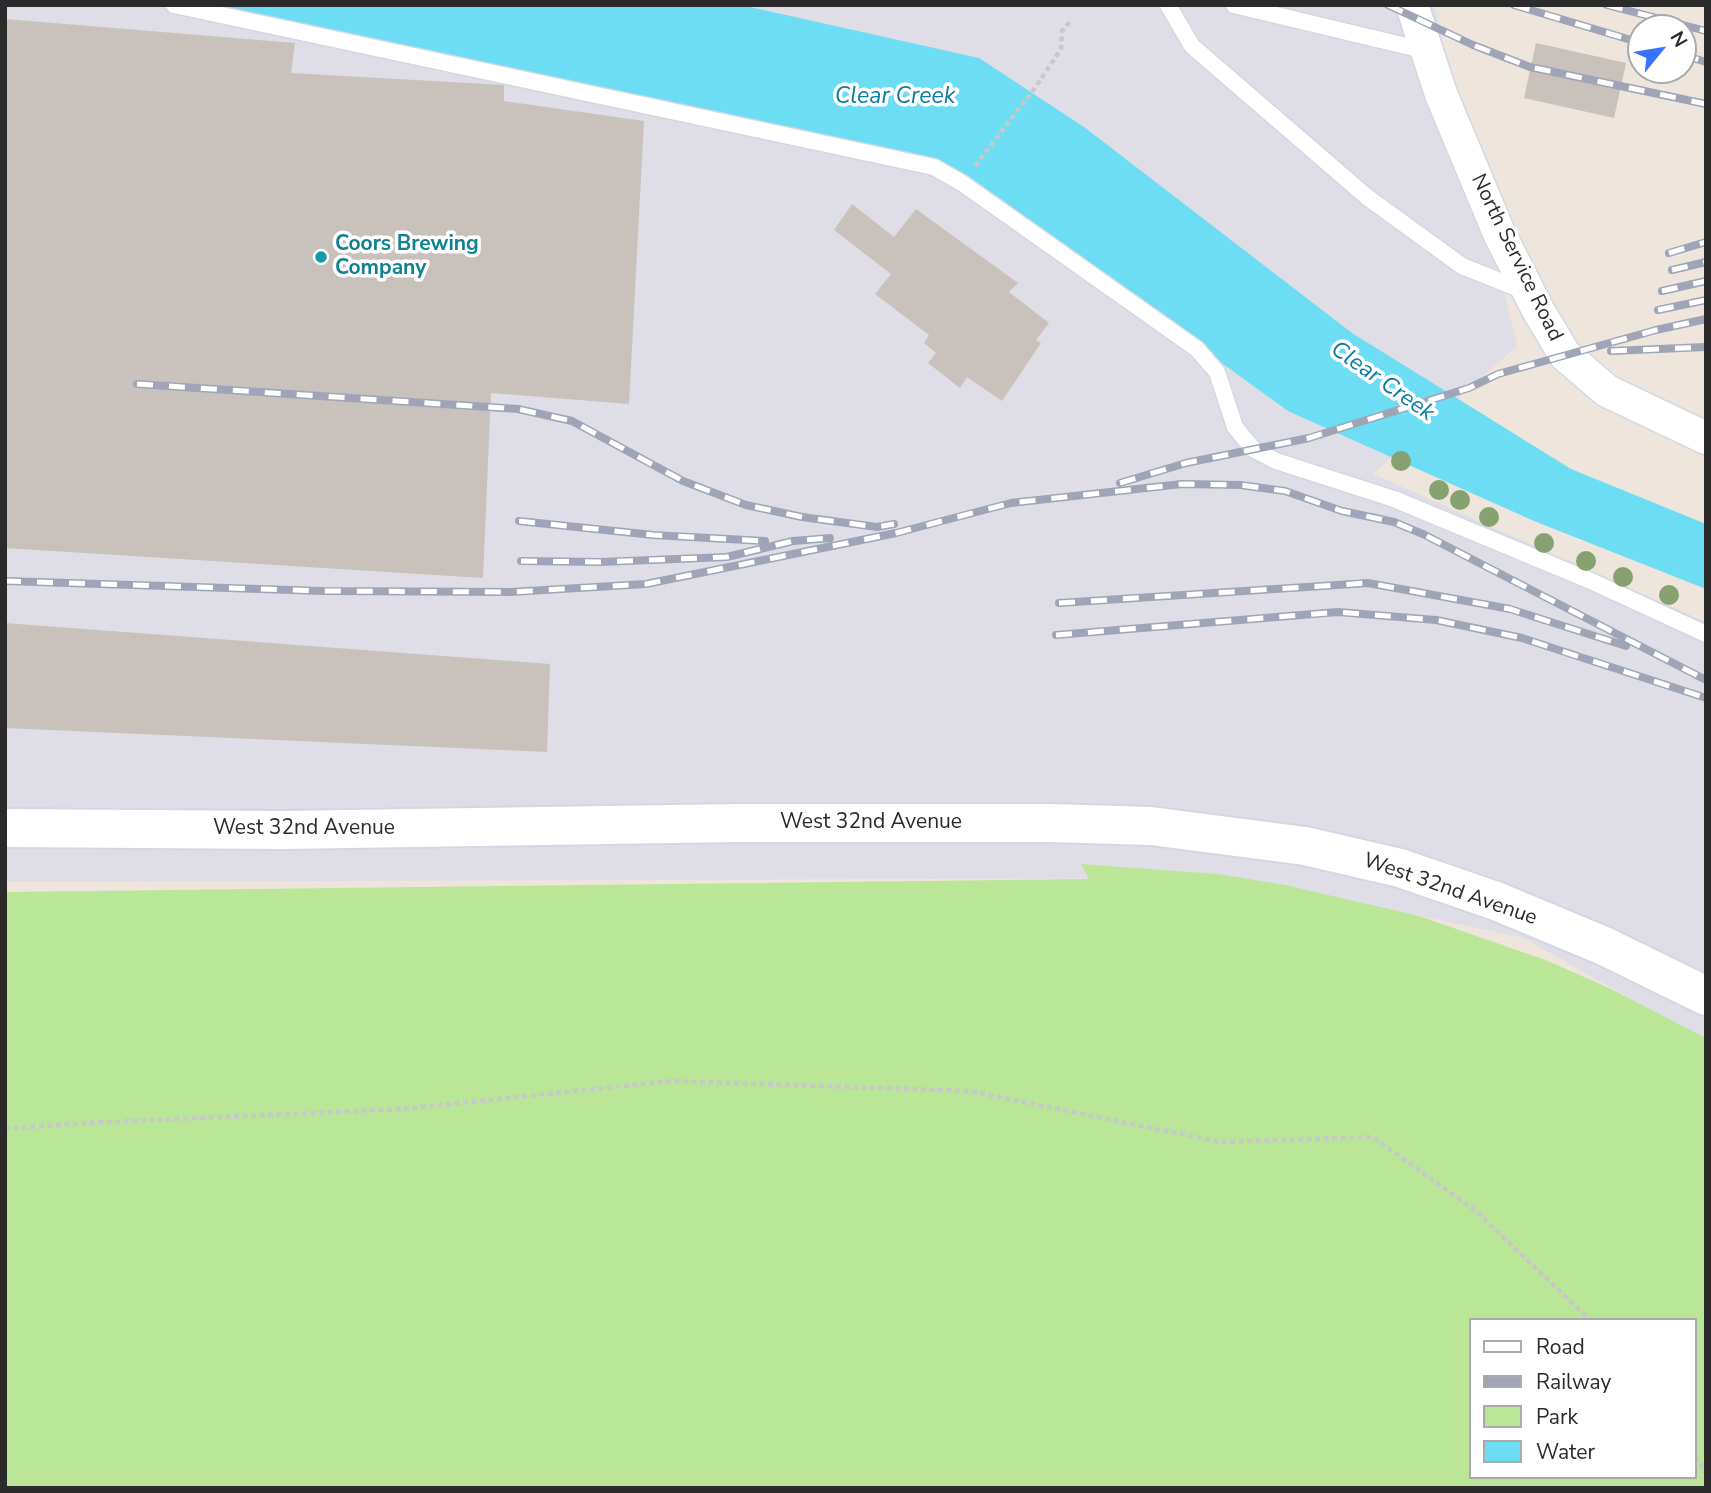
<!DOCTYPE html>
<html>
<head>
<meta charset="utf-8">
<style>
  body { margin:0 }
  #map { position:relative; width:1711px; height:1493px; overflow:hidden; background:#eee5dd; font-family:"Nunito Sans",sans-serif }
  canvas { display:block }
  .frame { position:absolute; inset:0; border:7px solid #2b2b2b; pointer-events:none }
  .legend { position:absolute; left:1469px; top:1318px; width:228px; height:161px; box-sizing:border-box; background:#fff; border:2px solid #aaa; margin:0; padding:9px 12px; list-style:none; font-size:21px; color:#2b2b2b }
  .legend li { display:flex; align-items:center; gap:14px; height:35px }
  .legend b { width:35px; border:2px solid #aaa }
  .north { position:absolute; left:1627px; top:14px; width:70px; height:70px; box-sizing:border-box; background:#fff; border:2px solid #aaa; border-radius:50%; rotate:60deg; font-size:19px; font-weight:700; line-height:28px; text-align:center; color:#2b2b2b }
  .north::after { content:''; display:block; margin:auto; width:24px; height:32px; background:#3972ff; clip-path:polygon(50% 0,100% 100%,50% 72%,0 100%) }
</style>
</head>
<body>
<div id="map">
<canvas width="1711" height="1493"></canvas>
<div class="frame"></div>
<ul class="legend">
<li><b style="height:9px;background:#fff"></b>Road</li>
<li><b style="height:9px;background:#9fa5b6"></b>Railway</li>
<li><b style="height:19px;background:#bae698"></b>Park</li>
<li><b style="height:19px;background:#6cddf3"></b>Water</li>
</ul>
<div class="north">N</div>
</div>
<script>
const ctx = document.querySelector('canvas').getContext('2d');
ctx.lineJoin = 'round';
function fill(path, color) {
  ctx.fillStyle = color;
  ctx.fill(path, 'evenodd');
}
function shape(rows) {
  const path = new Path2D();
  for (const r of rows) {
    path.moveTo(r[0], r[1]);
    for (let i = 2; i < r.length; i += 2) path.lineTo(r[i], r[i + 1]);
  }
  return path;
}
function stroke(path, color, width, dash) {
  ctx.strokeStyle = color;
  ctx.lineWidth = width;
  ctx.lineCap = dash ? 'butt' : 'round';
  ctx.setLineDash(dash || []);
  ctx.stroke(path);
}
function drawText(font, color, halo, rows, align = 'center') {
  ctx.font = font + ' "Nunito Sans",sans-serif';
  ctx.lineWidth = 7;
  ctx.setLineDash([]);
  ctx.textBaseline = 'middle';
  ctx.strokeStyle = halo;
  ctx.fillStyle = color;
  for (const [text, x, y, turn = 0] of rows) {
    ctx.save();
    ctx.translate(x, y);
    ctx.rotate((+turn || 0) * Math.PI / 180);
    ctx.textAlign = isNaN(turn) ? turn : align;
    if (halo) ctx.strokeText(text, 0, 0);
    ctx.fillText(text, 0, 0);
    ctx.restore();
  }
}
const industrial = shape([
  [5,5,1434,5,1517,346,1373,474,1706,622,1706,1042,1524,938,1241,878,5,882]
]);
const green = shape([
  [1081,864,1218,874,1285,885,1419,916,1548,961,1611,989,1706,1038,1706,1488,5,1488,5,892,1089,879],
  [1471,1320,1695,1320,1695,1477,1471,1477]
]);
const water = shape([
  [217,5,741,5,979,58,1084,127,1352,333,1571,469,1706,524,1706,589,1534,521,1288,411,954,169]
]);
const building = shape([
  [5,19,295,43,291,73,504,85,504,101,644,121,629,404,491,393,483,578,5,548],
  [1536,43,1626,63,1614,118,1524,98],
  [852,204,894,237,916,209,1018,283,1009,292,1049,323,1036,340,1041,343,1002,401,967,377,960,388,928,363,936,353,924,343,929,335,875,294,891,274,834,230],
  [5,623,550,664,547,752,5,728]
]);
const path = shape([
  [975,166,1037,85,1061,49,1062,31,1072,19],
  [5,1129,86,1123,402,1109,672,1081,970,1091,1220,1142,1373,1137,1476,1211,1590,1320],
  [1695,1457,1706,1473]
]);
const service = shape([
  [174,5,934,167,962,183,1197,349,1217,372,1235,427,1253,449,1276,461,1394,499,1591,581,1706,634],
  [1168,5,1192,46,1367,197,1462,266,1527,292],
  [1234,5,1427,51]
]);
const minor = shape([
  [1412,5,1441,94,1499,233,1538,310,1565,355,1607,391,1706,438]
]);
const tertiary = shape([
  [5,828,283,830,737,823,1051,823,1151,826,1305,846,1400,868,1496,901,1604,946,1706,996]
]);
const rail = shape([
  [1388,5,1473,45,1530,67,1706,104],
  [1514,5,1641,43],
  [1607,5,1706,31],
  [1683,55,1706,62],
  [1669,253,1706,242],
  [1672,270,1706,262],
  [1662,291,1706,281],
  [1658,310,1706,300],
  [1611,351,1706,347],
  [137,384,518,409,572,421,683,481,746,505,802,517,877,527,894,524],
  [1120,483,1186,463,1309,438,1469,388,1498,374,1656,330,1706,319],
  [519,521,653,535,765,541],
  [521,561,601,562,727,557,793,541,830,538],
  [5,581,323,591,511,592,646,584,896,533,1011,503,1182,484,1240,485,1285,491,1342,511,1394,522,1425,535,1706,680],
  [1059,603,1368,583,1510,609,1626,646],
  [1056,635,1338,612,1436,620,1522,638,1706,698]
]);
const trees = [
  [1401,461],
  [1439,490],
  [1460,500],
  [1489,517],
  [1544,543],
  [1586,561],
  [1623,577],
  [1669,595]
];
const markers = [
  [321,257,7,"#0f9aa8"]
];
const cultureNames = [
  ["Coors Brewing",335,245],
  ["Company",335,269]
];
const streetNames = [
  ["North Service Road",1516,258,64],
  ["West 32nd Avenue",871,823],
  ["West 32nd Avenue",304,829],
  ["West 32nd Avenue",1450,890,19]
];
const waterNames = [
  ["Clear Creek",895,97],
  ["Clear Creek",1382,382,35]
];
fill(industrial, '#dfdee6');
fill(green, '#bae698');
fill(water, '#6cddf3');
fill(building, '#c9c2bc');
stroke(service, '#d2d8e4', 19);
stroke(minor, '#d2d8e4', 35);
stroke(tertiary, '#d2d8e4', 42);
stroke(path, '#c8c8c8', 4.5, [5, 3.5]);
stroke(service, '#fff', 16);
stroke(minor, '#fff', 32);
stroke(tertiary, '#fff', 38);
stroke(rail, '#9fa5b6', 8);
stroke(rail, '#fff', 5, [16]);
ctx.fillStyle = '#87a271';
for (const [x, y] of trees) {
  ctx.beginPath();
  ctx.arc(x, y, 10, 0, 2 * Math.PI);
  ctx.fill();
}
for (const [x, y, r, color] of markers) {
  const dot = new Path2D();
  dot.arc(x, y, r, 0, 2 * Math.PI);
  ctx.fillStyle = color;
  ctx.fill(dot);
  stroke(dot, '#fff', 2.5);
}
drawText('bold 21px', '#0d838f', '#fff', cultureNames, 'left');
drawText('21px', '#2b2b2b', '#fff', streetNames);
drawText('italic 23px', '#087da2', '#fff', waterNames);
</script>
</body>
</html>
